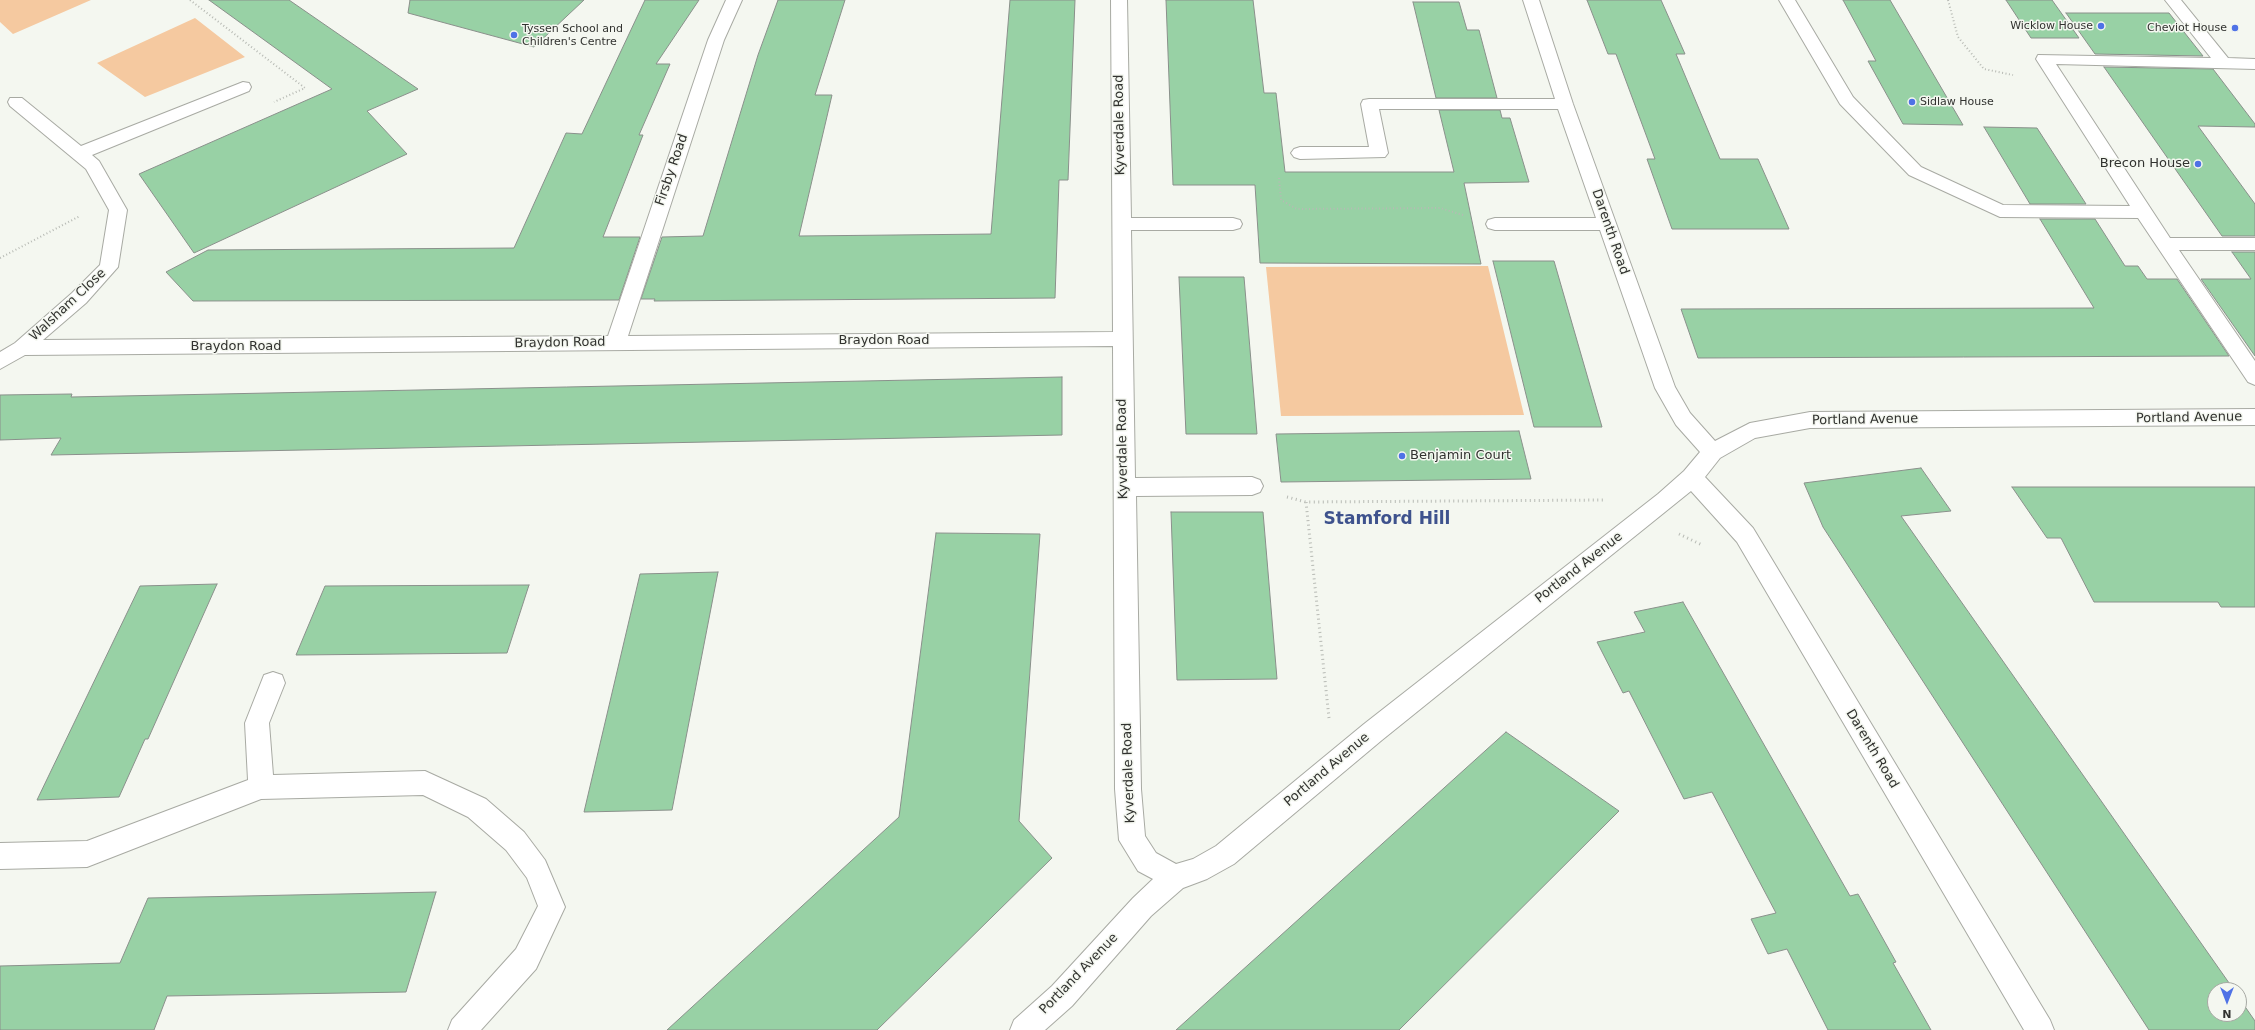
<!DOCTYPE html>
<html>
<head>
<meta charset="utf-8">
<style>
  body { margin:0 }
  #map { position:relative; width:2255px; height:1030px; overflow:hidden; background:#f4f7f0; font-family:"DejaVu Sans",sans-serif }
  canvas { display:block }
  .north { position:absolute; left:2207px; top:982px; width:40px; height:40px; box-sizing:border-box; background:#f4f7f0; border:1px solid #a6a8a3; border-radius:50%; rotate:180deg; font-size:11px; font-weight:700; line-height:16px; text-align:center; color:#31322f }
  .north::after { content:''; display:block; margin:auto; width:14px; height:18px; background:#4f72e6; clip-path:polygon(50% 0,100% 100%,50% 72%,0 100%) }
</style>
</head>
<body>
<div id="map">
<canvas width="2255" height="1030"></canvas>
<div class="north">N</div>
</div>
<script>
const ctx = document.querySelector('canvas').getContext('2d');
ctx.lineJoin = 'round';
function fill(path, color) {
  ctx.fillStyle = color;
  ctx.fill(path, 'evenodd');
}
function shape(rows) {
  const path = new Path2D();
  for (const r of rows) {
    path.moveTo(r[0], r[1]);
    for (let i = 2; i < r.length; i += 2) path.lineTo(r[i], r[i + 1]);
  }
  return path;
}
function stroke(path, color, width, dash) {
  ctx.strokeStyle = color;
  ctx.lineWidth = width;
  ctx.lineCap = dash ? 'butt' : 'round';
  ctx.setLineDash(dash || []);
  ctx.stroke(path);
}
function drawText(font, color, halo, rows, align = 'center') {
  ctx.font = font + ' "DejaVu Sans",sans-serif';
  ctx.lineWidth = 3;
  ctx.setLineDash([]);
  ctx.textBaseline = 'middle';
  ctx.strokeStyle = halo;
  ctx.fillStyle = color;
  for (const [text, x, y, turn = 0] of rows) {
    ctx.save();
    ctx.translate(x, y);
    ctx.rotate((+turn || 0) * Math.PI / 180);
    ctx.textAlign = isNaN(turn) ? turn : align;
    if (halo) ctx.strokeText(text, 0, 0);
    ctx.fillText(text, 0, 0);
    ctx.restore();
  }
}
const green = shape([
  [0,0,91,0,13,34,0,22],
  [195,18,245,57,145,97,97,63],
  [1488,266,1524,415,1281,416,1266,267]
]);
const building = shape([
  [209,0,289,0,418,89,367,111,407,154,194,253,139,174,332,89,209,0],
  [410,0,584,0,534,47,408,13,410,0],
  [645,0,699,0,656,64,670,64,639,135,643,135,603,237,640,237,619,300,193,301,166,272,208,250,514,248,566,133,582,134,645,0],
  [778,0,845,0,815,95,832,95,799,236,991,234,1010,0,1075,0,1068,180,1059,180,1055,298,654,301,655,299,641,299,662,237,703,236,758,55,778,0],
  [1166,0,1253,0,1264,93,1276,93,1285,172,1454,172,1439,110,1500,110,1502,118,1510,118,1529,182,1464,183,1481,264,1260,263,1255,185,1173,185,1166,0],
  [1587,0,1661,0,1685,54,1676,54,1720,159,1758,159,1789,229,1672,229,1647,159,1655,159,1616,54,1608,54,1587,0],
  [1843,0,1890,0,1963,125,1903,124,1868,61,1876,61,1843,0],
  [2006,0,2052,0,2079,38,2031,38,2006,0],
  [1413,2,1459,2,1467,30,1479,30,1497,98,1436,98,1413,2],
  [2066,13,2169,13,2203,56,2095,54,2066,13],
  [2104,67,2213,69,2255,124,2255,127,2198,126,2255,204,2255,236,2222,236,2104,67],
  [1984,127,2037,128,2086,204,2030,204,1984,127],
  [2040,219,2095,219,2125,266,2138,266,2147,279,2177,279,2229,356,1698,358,1681,309,2094,308,2040,219],
  [2232,252,2255,252,2255,356,2201,279,2251,279,2232,252],
  [1493,261,1554,261,1602,427,1534,427,1493,261],
  [1179,277,1244,277,1257,434,1186,434,1179,277],
  [1062,377,1062,435,51,455,61,438,0,440,0,395,72,394,71,397,1062,377],
  [1519,431,1531,479,1281,482,1276,434,1519,431],
  [1921,468,1951,511,1901,516,2234,990,2215,990,2215,1014,2239,1014,2239,998,2255,1021,2255,1030,2149,1030,1823,527,1804,483,1921,468],
  [2012,487,2255,487,2255,607,2221,607,2218,602,2094,602,2061,538,2047,538,2012,487],
  [1171,512,1263,512,1277,679,1177,680,1171,512],
  [936,533,1040,534,1019,821,1052,858,877,1030,667,1030,899,817,936,533],
  [718,572,672,810,584,812,640,574,718,572],
  [217,584,148,739,145,739,119,797,37,800,140,586,217,584],
  [529,585,507,653,296,655,325,586,529,585],
  [1683,602,1850,896,1858,894,1896,962,1893,963,1931,1030,1828,1030,1787,949,1768,954,1751,919,1776,913,1712,792,1684,799,1629,691,1623,693,1597,642,1645,632,1634,612,1683,602],
  [1506,732,1619,811,1399,1030,1176,1030,1506,732],
  [436,892,406,992,167,996,154,1030,0,1030,0,966,120,963,148,898,436,892]
]);
const pathFar1 = shape([
  [190,0,305,88,274,102],
  [1948,0,1958,37,1984,69,2013,75],
  [1279,178,1281,200,1297,209,1440,208,1463,215],
  [0,258,80,216]
]);
const path = shape([
  [1287,497,1306,502],
  [1679,534,1702,545],
  [1329,718,1306,502,1606,500]
]);
const minor = shape([
  [726,0,742,0,724,40,628,336,1113,332,1111,0,1127,0,1131,218,1233,218,1240,220,1242,224,1240,228,1233,230,1131,230,1135,478,1252,477,1260,480,1263,486,1260,492,1252,495,1136,496,1141,789,1145,836,1156,853,1176,864,1193,859,1216,846,1364,724,1658,494,1684,471,1700,452,1676,425,1655,388,1600,230,1495,230,1488,228,1486,224,1488,220,1495,218,1596,218,1558,109,1379,109,1388,153,1385,157,1300,159,1294,157,1291,153,1294,149,1300,147,1369,147,1361,104,1363,100,1369,99,1555,99,1523,0,1539,0,1573,104,1675,387,1690,413,1715,441,1750,423,1810,412,2255,409,2255,425,1810,428,1755,438,1720,458,1705,477,1753,528,2050,1020,2054,1030,2024,1030,1737,542,1691,491,1382,740,1234,864,1207,879,1183,888,1151,916,1072,1006,1045,1030,1010,1030,1014,1020,1052,986,1133,898,1153,879,1138,871,1119,840,1115,789,1113,346,25,355,0,369,0,352,15,343,72,293,100,265,109,210,86,169,10,106,8,102,10,98,22,98,81,146,243,82,249,83,251,87,249,91,92,155,99,161,127,210,118,267,86,303,43,340,608,336,708,40,726,0],
  [1779,0,1795,0,1853,97,1921,167,2003,205,2130,206,2036,59,2038,55,2211,58,2165,0,2181,0,2228,58,2255,59,2255,69,2056,64,2170,238,2255,238,2255,250,2179,250,2255,361,2255,385,2248,382,2138,218,2000,217,1909,175,1840,104,1779,0],
  [273,672,282,675,285,683,269,723,273,775,425,771,486,799,524,832,545,860,565,907,536,969,481,1030,448,1030,452,1020,516,949,538,906,527,878,506,850,468,817,423,795,261,799,87,867,0,869,0,843,87,841,248,780,245,723,264,675,273,672]
]);
const markers = [
  [2101,26,4,"#4f72e6"],
  [2235,28,4,"#4f72e6"],
  [514,35,4,"#4f72e6"],
  [1912,102,4,"#4f72e6"],
  [2198,164,4,"#4f72e6"],
  [1402,456,4,"#4f72e6"]
];
const farPoinames = [
  ["Wicklow House",2093,26],
  ["Cheviot House",2227,28],
  ["Tyssen School and",522,29,"left"],
  ["Children's Centre",522,42,"left"],
  ["Sidlaw House",1920,102,"left"]
];
const streetNames = [
  ["Kyverdale Road",1120,125,-91],
  ["Firsby Road",672,170,-71],
  ["Darenth Road",1610,232,71],
  ["Walsham Close",68,305,-43],
  ["Braydon Road",884,341],
  ["Braydon Road",560,343,-1],
  ["Braydon Road",236,347],
  ["Portland Avenue",2189,418,-1],
  ["Portland Avenue",1865,420,-1],
  ["Kyverdale Road",1123,449,-91],
  ["Portland Avenue",1579,568,-38],
  ["Darenth Road",1872,749,59],
  ["Portland Avenue",1327,770,-40],
  ["Kyverdale Road",1129,773,-92],
  ["Portland Avenue",1079,974,-46]
];
const poiNames = [
  ["Brecon House",2190,164],
  ["Benjamin Court",1410,456,"left"]
];
const districtNames = [
  ["Stamford Hill",1387,520]
];
fill(green, '#f5c9a0');
fill(building, '#98d1a5');
stroke(building, '#8a908b', 1);
stroke(minor, '#a8aaa3', 2);
stroke(pathFar1, '#b7bab4', 2, [1, 2.5]);
stroke(path, '#b7bab4', 3, [1, 3.5]);
fill(minor, '#fff');
for (const [x, y, r, color] of markers) {
  const dot = new Path2D();
  dot.arc(x, y, r, 0, 2 * Math.PI);
  ctx.fillStyle = color;
  ctx.fill(dot);
  stroke(dot, '#f4f7f0', 1.5);
}
drawText('11px', '#31322f', '#f4f7f0', farPoinames, 'right');
drawText('13px', '#31322f', '#f4f7f0', streetNames);
drawText('13px', '#31322f', '#f4f7f0', poiNames, 'right');
drawText('bold 17px', '#3e528d', '#f4f7f0', districtNames);
</script>
</body>
</html>
